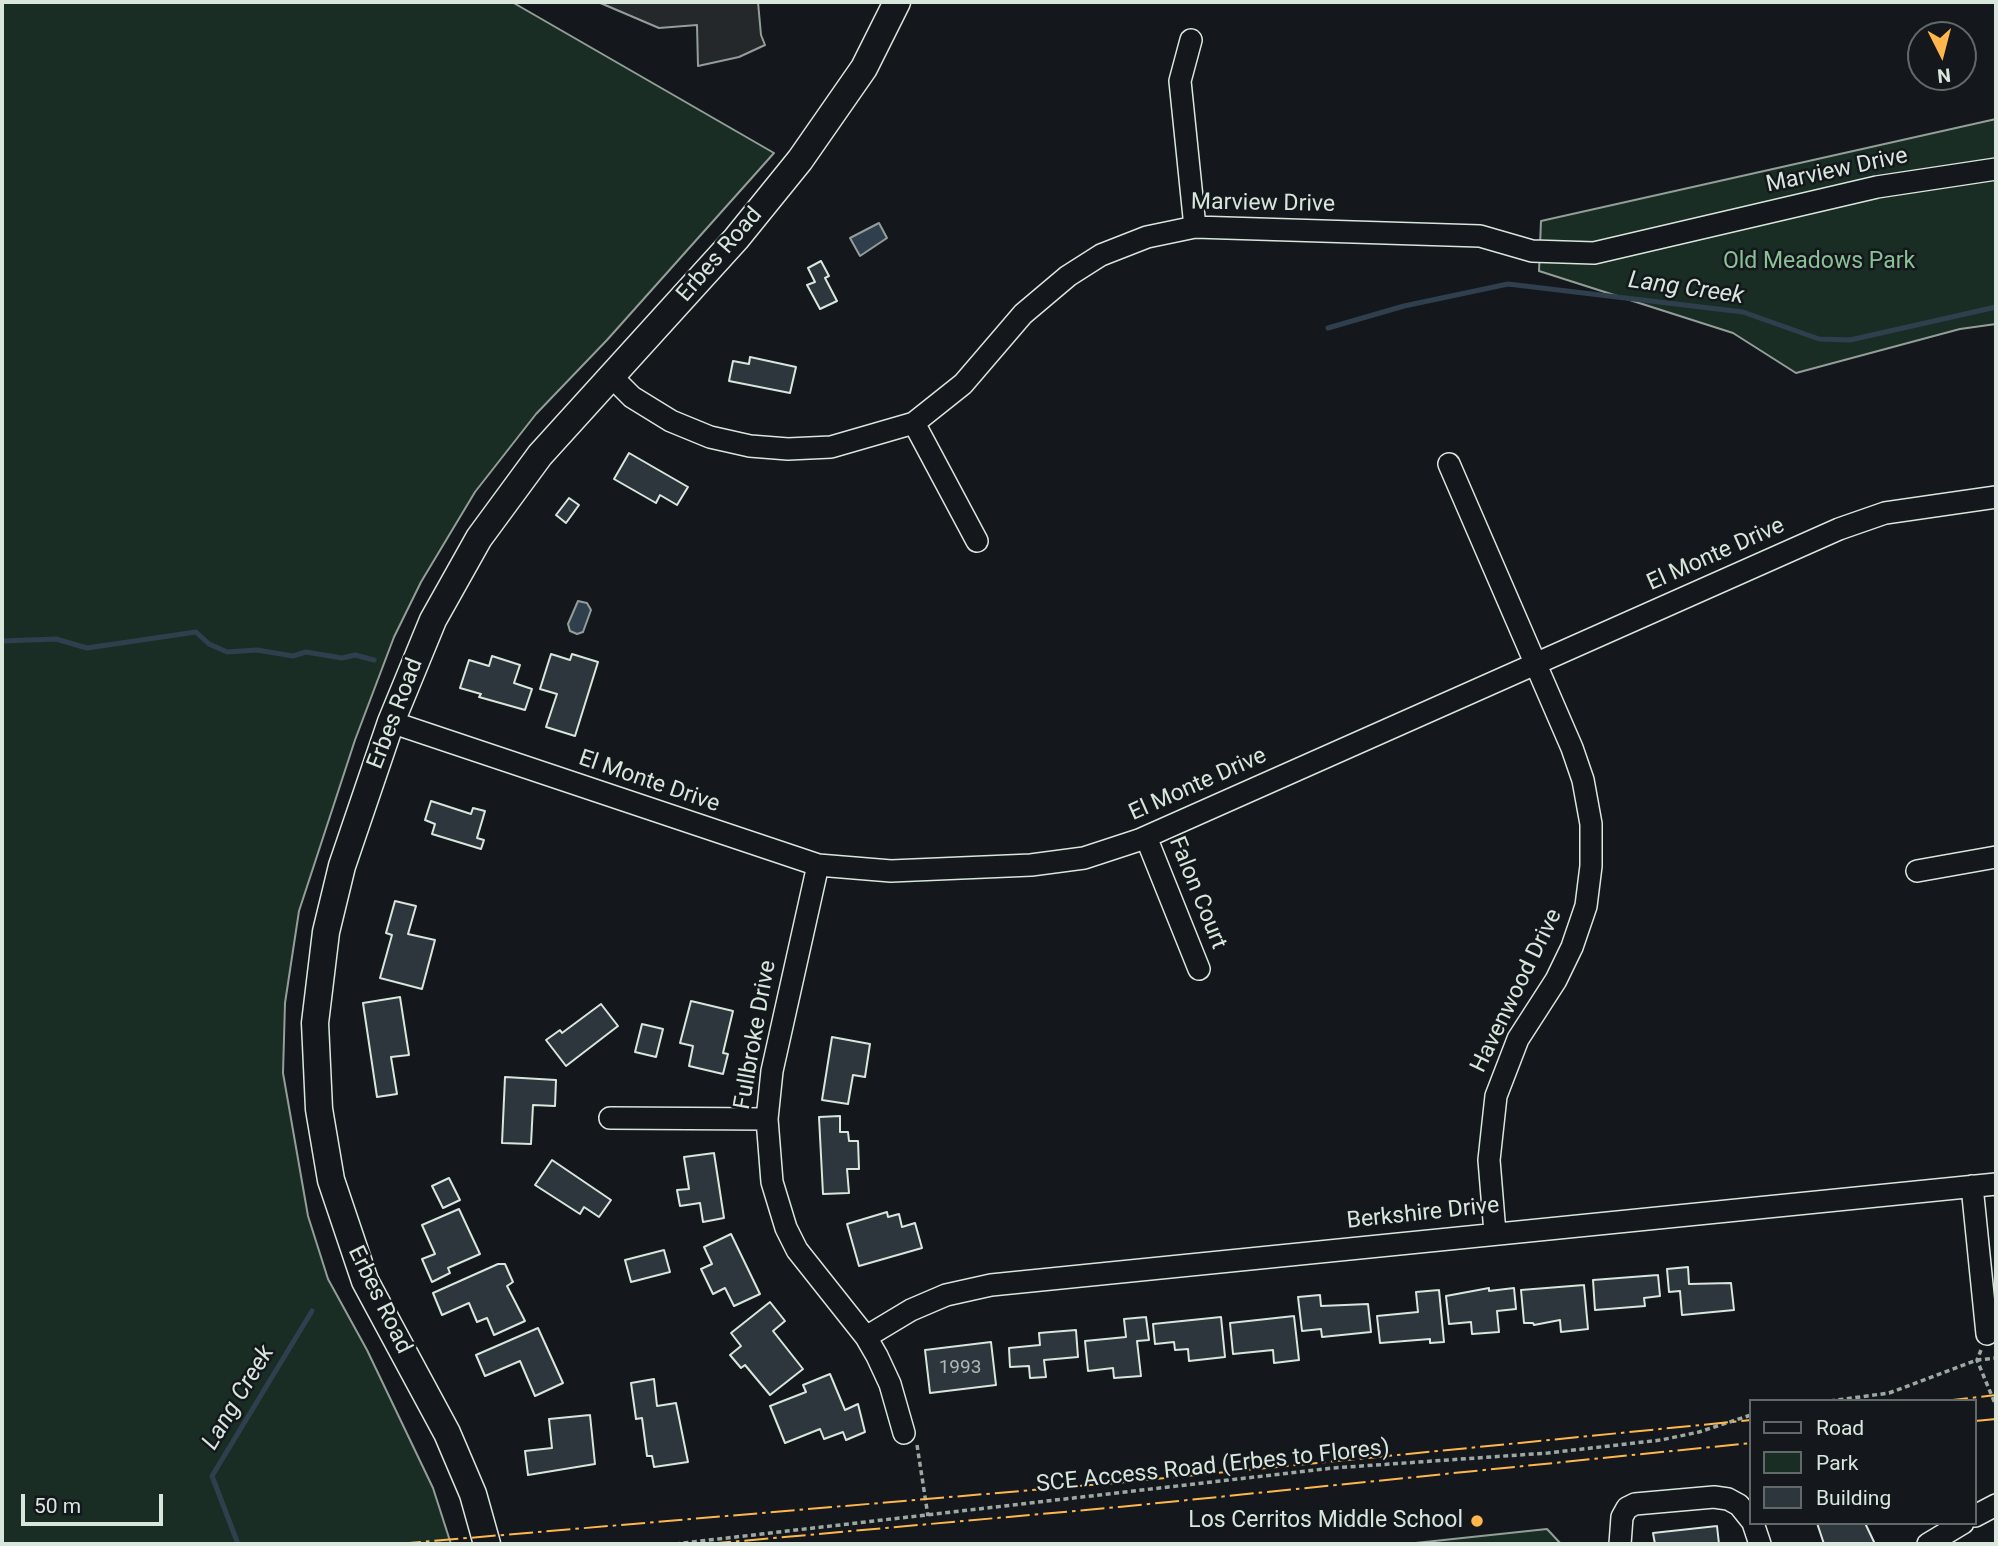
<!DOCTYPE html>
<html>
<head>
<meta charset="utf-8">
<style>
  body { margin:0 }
  #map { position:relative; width:1998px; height:1546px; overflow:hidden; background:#14181c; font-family:Roboto,sans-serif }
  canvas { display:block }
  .frame { position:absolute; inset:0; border:4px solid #d8e6dc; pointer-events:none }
  .legend { position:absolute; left:1749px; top:1399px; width:228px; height:126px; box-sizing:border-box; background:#14181c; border:2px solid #626a69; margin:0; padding:9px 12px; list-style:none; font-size:21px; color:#d8e6dc }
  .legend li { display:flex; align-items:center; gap:14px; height:35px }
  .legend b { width:35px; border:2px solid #626a69 }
  .north { position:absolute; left:1907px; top:21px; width:70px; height:70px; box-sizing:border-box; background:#14181c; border:2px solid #626a69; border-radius:50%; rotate:174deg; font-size:19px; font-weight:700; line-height:28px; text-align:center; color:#d8e6dc }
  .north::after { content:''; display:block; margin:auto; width:24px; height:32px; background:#ffb74d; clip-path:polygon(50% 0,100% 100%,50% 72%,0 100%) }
  .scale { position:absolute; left:21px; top:1494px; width:142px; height:32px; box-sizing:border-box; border:4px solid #d8e6dc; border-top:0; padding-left:9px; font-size:21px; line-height:24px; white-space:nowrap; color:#d8e6dc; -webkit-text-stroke:5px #14181c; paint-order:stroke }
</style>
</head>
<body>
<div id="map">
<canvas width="1998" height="1546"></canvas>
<div class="frame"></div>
<ul class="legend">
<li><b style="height:9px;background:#14181c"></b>Road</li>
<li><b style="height:19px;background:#1a2d24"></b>Park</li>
<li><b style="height:19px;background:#2c363c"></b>Building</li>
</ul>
<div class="north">N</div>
<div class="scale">50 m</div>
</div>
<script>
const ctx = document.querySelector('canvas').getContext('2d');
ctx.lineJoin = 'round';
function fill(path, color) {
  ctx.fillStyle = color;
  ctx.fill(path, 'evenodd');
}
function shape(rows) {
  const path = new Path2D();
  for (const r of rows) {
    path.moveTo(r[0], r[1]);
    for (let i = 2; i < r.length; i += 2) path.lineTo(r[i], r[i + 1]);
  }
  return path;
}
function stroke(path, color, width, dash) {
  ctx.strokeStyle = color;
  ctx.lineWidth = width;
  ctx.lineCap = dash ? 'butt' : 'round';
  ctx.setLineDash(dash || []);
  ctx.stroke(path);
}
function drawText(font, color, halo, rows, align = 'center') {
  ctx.font = font + ' Roboto,sans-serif';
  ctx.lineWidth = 5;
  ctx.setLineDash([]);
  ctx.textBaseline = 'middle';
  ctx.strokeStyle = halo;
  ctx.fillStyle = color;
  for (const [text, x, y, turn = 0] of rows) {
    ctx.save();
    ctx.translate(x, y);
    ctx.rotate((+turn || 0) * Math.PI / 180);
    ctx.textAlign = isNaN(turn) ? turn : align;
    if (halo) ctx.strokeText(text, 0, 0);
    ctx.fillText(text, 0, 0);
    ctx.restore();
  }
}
const green = shape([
  [2,2,512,2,774,153,607,340,536,414,475,492,421,582,394,637,355,740,299,911,285,1003,283,1073,308,1216,328,1279,367,1350,433,1488,451,1544,2,1544,2,2],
  [1996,119,1996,324,1960,329,1796,373,1733,333,1539,271,1541,221,1996,119],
  [1547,1529,1561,1544,1406,1544,1547,1529]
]);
const parking = shape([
  [598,2,758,2,761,35,765,45,739,57,698,66,697,25,659,28,598,2]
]);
const water = shape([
  [879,223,887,238,860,256,850,238,879,223],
  [578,601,587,603,591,610,583,632,577,634,570,631,568,624,578,601]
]);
const stream = shape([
  [1328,328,1404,306,1508,284,1743,312,1819,339,1850,340,1996,307],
  [2,641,56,639,87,648,196,632,209,644,227,652,257,650,293,656,306,652,342,658,355,655,374,660],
  [238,1544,212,1476,312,1311]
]);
const building = shape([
  [821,261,829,276,825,278,837,301,820,309,807,285,815,282,808,268,821,261],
  [750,357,796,367,790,393,729,381,733,361,749,364,750,357],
  [629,453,688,487,677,505,660,495,656,503,614,479,629,453],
  [569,498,579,505,566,523,556,515,569,498],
  [551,654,570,660,572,654,598,662,575,736,546,727,557,694,540,689,551,654],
  [492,656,520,665,514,683,532,689,525,710,479,697,481,694,460,688,469,660,489,666,492,656],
  [431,801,471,814,473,808,485,811,477,838,484,840,481,849,432,834,435,824,425,820,431,801],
  [395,901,416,906,408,934,435,940,422,989,380,978,392,935,386,933,395,901],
  [400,997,409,1055,391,1057,397,1094,377,1097,363,1003,400,997],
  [691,1001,733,1011,723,1053,728,1054,723,1074,689,1066,693,1046,680,1043,691,1001],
  [601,1004,618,1026,566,1066,546,1040,560,1030,562,1033,601,1004],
  [642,1024,663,1029,656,1057,635,1052,642,1024],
  [832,1037,870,1044,865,1077,853,1075,848,1104,822,1100,832,1037],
  [505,1077,556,1080,555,1106,533,1105,531,1144,502,1143,505,1077],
  [840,1116,840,1132,848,1132,849,1141,858,1141,859,1169,847,1169,849,1193,823,1194,819,1117,840,1116],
  [714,1153,724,1218,703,1222,700,1203,680,1206,677,1190,689,1189,684,1157,714,1153],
  [552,1160,611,1200,599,1217,584,1207,580,1214,535,1185,552,1160],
  [449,1178,460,1200,443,1208,432,1186,449,1178],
  [459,1209,480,1254,448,1268,450,1273,432,1282,422,1259,435,1254,422,1225,459,1209],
  [887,1212,888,1217,899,1214,902,1227,915,1223,922,1248,859,1266,847,1224,887,1212],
  [731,1234,760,1294,734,1306,725,1288,713,1294,701,1269,712,1264,704,1247,731,1234],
  [664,1250,670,1272,631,1282,625,1260,664,1250],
  [498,1264,505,1264,513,1282,507,1286,525,1321,494,1335,487,1318,477,1322,469,1303,442,1315,433,1293,498,1264],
  [1688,1267,1689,1284,1731,1283,1734,1310,1682,1315,1680,1291,1669,1292,1667,1269,1688,1267],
  [1658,1275,1660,1296,1644,1298,1645,1306,1595,1310,1593,1280,1658,1275],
  [1584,1285,1588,1329,1561,1332,1560,1320,1534,1325,1533,1323,1524,1323,1521,1290,1584,1285],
  [1489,1288,1489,1291,1514,1288,1516,1309,1497,1311,1499,1332,1472,1334,1471,1322,1449,1324,1446,1296,1489,1288],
  [1439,1290,1444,1342,1430,1343,1430,1339,1380,1343,1377,1316,1418,1312,1416,1292,1439,1290],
  [1320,1295,1321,1306,1368,1304,1371,1332,1322,1337,1321,1329,1302,1331,1298,1297,1320,1295],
  [770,1302,785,1321,773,1331,803,1369,770,1395,745,1365,741,1368,730,1355,741,1346,731,1333,770,1302],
  [1294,1316,1299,1360,1274,1363,1273,1350,1233,1354,1230,1323,1294,1316],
  [1146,1317,1149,1340,1137,1341,1141,1376,1114,1378,1113,1368,1088,1371,1085,1341,1126,1337,1124,1319,1146,1317],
  [1221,1317,1225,1357,1189,1361,1188,1349,1175,1350,1174,1342,1155,1344,1153,1324,1221,1317],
  [538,1328,563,1383,535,1396,520,1361,485,1376,476,1355,538,1328],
  [1076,1330,1078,1357,1044,1360,1046,1377,1030,1378,1029,1366,1010,1367,1009,1348,1040,1345,1039,1333,1076,1330],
  [991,1342,996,1385,930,1393,925,1350,991,1342],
  [830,1374,845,1410,858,1404,865,1432,846,1440,843,1432,824,1439,820,1429,785,1443,770,1406,806,1392,803,1385,830,1374],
  [654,1379,657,1406,676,1403,688,1462,654,1467,652,1456,647,1456,642,1418,636,1419,631,1383,654,1379],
  [590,1415,595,1464,528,1475,525,1451,552,1448,549,1419,590,1415],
  [1817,1523,1865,1523,1875,1544,1824,1544,1817,1523],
  [1717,1526,1719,1544,1655,1544,1653,1533,1717,1526]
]);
const path = shape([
  [1981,1350,1977,1360,1996,1406],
  [1830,1401,1889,1393,1977,1360,1996,1358],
  [917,1445,928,1516],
  [675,1544,1333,1468,1548,1453,1661,1440,1699,1432,1751,1415]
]);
const minor = shape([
  [1191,40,1180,81,1195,227],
  [612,377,632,397,671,421,710,437,750,446,788,449,831,447,914,423,963,384,1023,314,1068,276,1101,255,1147,237,1195,227,1480,236,1532,251,1594,253,1877,187,1996,169],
  [914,423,977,541],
  [1449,464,1572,748,1583,780,1591,824,1591,866,1586,906,1572,947,1556,980,1518,1039,1496,1096,1489,1160,1495,1233],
  [391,722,818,865,891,871,1031,865,1084,858,1139,840,1839,529,1885,513,1996,497],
  [1146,837,1199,969],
  [818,865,772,1071,767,1119,772,1182,786,1228,797,1250,866,1337,877,1356,890,1384,904,1433],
  [1917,871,1996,857],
  [610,1118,767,1119],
  [1972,1186,1987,1334],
  [866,1337,911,1310,946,1295,991,1285,1996,1184],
  [1975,1516,1996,1505],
  [1753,1523,1760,1544],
  [1620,1544,1622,1517,1627,1508,1635,1504,1714,1497,1728,1499,1739,1505,1751,1520],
  [1928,1544,1963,1523]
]);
const major = shape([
  [487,1544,473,1494,447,1433,365,1281,331,1180,319,1109,315,1023,326,932,342,866,391,722,433,620,479,538,540,455,736,239,800,160,864,68,897,2]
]);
const power = shape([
  [1944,1401,1996,1395],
  [1975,1421,1996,1419],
  [397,1544,1115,1483,1751,1420],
  [707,1544,1119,1507,1751,1443]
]);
const markers = [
  [1477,1521,7,"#ffb74d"]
];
const numberNames = [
  ["1993",960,1368]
];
const streetNames = [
  ["Marview Drive",1837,171,-12],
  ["Marview Drive",1263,204,1],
  ["Erbes Road",720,255,-49],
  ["El Monte Drive",1716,555,-24],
  ["Erbes Road",396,714,-69],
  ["El Monte Drive",649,782,19],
  ["El Monte Drive",1198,785,-24],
  ["Falon Court",1197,893,68],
  ["Havenwood Drive",1517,991,-64],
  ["Fullbroke Drive",756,1035,-80],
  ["Berkshire Drive",1423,1214,-6],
  ["Erbes Road",379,1300,64],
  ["SCE Access Road (Erbes to Flores)",1213,1467,-6]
];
const parkNames = [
  ["Old Meadows Park",1819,262]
];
const poiNames = [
  ["Los Cerritos Middle School",1463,1521]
];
const waterNames = [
  ["Lang Creek",1686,289,8],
  ["Lang Creek",239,1398,-59]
];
fill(green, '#1a2d24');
stroke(green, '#939e99', 2);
fill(parking, '#24282b');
stroke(parking, '#939e99', 2);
fill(water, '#2f3f4d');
stroke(water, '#939e99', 2);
stroke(stream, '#2f3f4d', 5);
fill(building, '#2c363c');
stroke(building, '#d8e6dc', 2);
stroke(minor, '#d8e6dc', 24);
stroke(major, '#d8e6dc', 29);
stroke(path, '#9da8a2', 3.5, [5, 3.5]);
stroke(minor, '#14181c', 21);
stroke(major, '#14181c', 26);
stroke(power, '#ffb74d', 2, [24, 5, 3.5, 5]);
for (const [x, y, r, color] of markers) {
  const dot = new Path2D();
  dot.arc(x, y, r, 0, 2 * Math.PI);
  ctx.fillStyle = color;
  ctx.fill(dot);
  stroke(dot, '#14181c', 2.5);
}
drawText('19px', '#adbab4', null, numberNames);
drawText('23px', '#d8e6dc', '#14181c', streetNames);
drawText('23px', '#8ac095', '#14181c', parkNames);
drawText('23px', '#d8e6dc', '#14181c', poiNames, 'right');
drawText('italic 24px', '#d8e6dc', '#14181c', waterNames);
</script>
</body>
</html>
